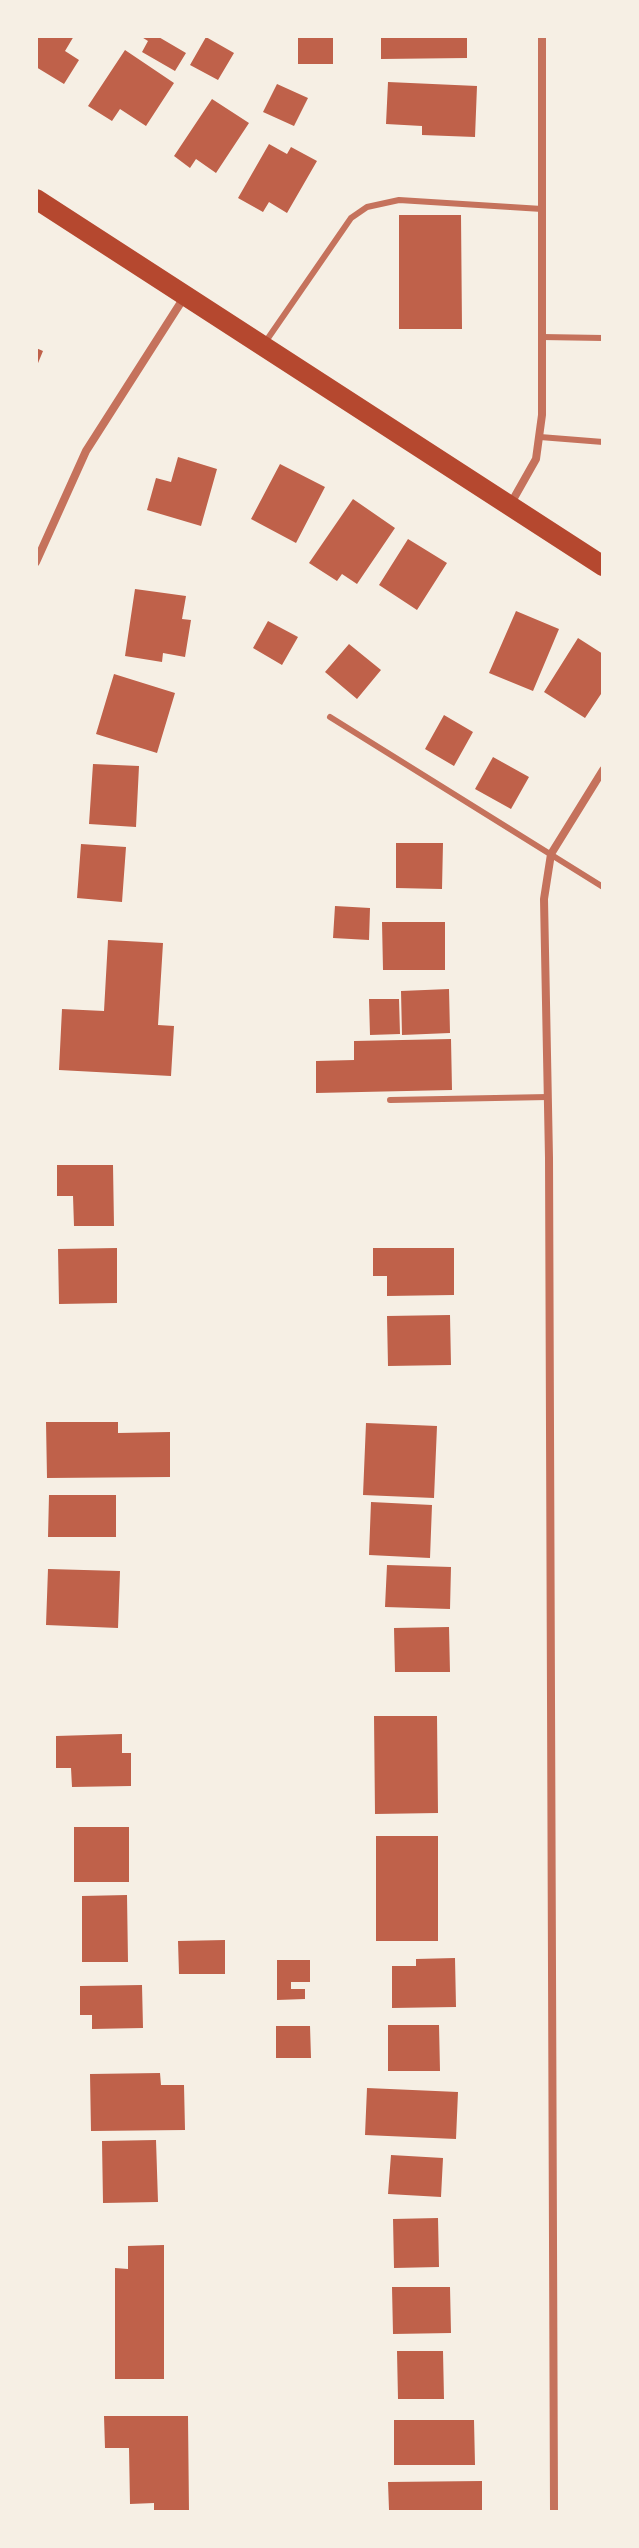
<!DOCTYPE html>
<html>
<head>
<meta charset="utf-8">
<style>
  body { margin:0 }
  #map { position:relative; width:639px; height:2548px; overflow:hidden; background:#f6efe4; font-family:"DejaVu Sans",sans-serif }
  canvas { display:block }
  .frame { position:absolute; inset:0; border:38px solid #f6efe4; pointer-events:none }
</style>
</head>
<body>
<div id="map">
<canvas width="639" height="2548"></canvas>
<div class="frame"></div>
</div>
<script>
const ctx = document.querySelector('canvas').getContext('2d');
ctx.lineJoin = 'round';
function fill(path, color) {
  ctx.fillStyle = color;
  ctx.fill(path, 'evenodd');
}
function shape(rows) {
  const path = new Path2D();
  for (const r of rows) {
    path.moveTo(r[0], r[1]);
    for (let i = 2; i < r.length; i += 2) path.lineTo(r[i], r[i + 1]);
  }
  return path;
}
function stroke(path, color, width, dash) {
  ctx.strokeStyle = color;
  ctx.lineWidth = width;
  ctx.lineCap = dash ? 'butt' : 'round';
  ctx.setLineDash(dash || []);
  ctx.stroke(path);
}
const building = shape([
  [36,36,74,36,65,51,79,60,64,84,36,67],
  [140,36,157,36,186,53,175,71,142,52,148,41],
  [298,36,333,36,333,64,298,64],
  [381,36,467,36,467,58,381,59],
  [206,37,234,53,218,80,190,65],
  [125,50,174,83,146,126,120,109,112,121,88,106],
  [388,82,477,86,475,137,422,135,422,126,386,124],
  [277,84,308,98,294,126,263,112],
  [212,99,249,123,216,173,196,159,190,168,174,156],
  [269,144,287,154,291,147,317,161,287,213,269,202,263,212,238,198],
  [399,215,461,215,462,329,399,329],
  [36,348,43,351,36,368],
  [178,457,217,469,201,526,147,510,156,478,171,482],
  [280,464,325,487,296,543,251,519],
  [353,499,395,528,357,584,342,574,337,581,309,563],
  [408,539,447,563,417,610,379,585],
  [135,589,186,596,182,619,191,620,185,657,163,653,162,662,125,656],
  [516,611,559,629,533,691,489,673],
  [268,621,298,637,282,665,253,648],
  [578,638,603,654,603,691,585,718,544,692],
  [349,644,381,670,357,699,325,672],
  [114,674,175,693,157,753,96,734],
  [444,715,473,732,454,766,425,749],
  [493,757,529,777,511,809,475,789],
  [93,764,139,766,136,827,89,824],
  [396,843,443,843,442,889,396,888],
  [81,844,126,847,122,902,77,898],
  [335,906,370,908,369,940,333,938],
  [382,922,445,922,445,970,383,970],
  [108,940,163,943,158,1025,174,1026,171,1076,59,1070,62,1009,104,1011],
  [449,989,450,1033,402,1035,401,991],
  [369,999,399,999,400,1034,370,1035],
  [451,1039,452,1090,316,1093,316,1061,354,1060,354,1041],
  [57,1165,113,1165,114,1226,74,1226,73,1196,57,1196],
  [117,1248,117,1303,59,1304,58,1249],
  [373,1248,454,1248,454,1295,387,1296,387,1276,373,1276],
  [450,1315,451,1365,388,1366,387,1316],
  [46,1422,118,1422,118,1433,170,1432,170,1477,47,1478],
  [366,1423,437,1426,434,1498,363,1495],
  [49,1495,116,1495,116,1537,48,1537],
  [371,1502,432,1505,430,1558,369,1555],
  [387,1565,451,1567,450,1609,385,1607],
  [48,1569,120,1571,118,1628,46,1625],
  [449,1627,450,1672,395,1672,394,1628],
  [374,1716,437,1716,438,1813,375,1814],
  [122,1734,122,1753,131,1753,131,1786,72,1787,71,1768,56,1768,56,1736],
  [74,1827,129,1827,129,1882,74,1882],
  [376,1836,438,1836,438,1941,376,1941],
  [127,1895,128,1962,82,1962,82,1896],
  [225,1940,225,1974,179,1974,178,1941],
  [455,1958,456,2007,392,2008,392,1966,416,1966,416,1959],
  [277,1960,310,1960,310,1982,291,1982,291,1989,305,1989,305,1999,277,2000],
  [142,1985,143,2028,92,2029,92,2015,80,2015,80,1986],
  [388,2025,439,2025,440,2071,388,2071],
  [276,2026,310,2026,311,2058,276,2058],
  [160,2073,161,2085,184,2085,185,2130,91,2131,90,2074],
  [367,2088,458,2092,456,2139,365,2135],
  [156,2140,158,2202,103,2203,102,2141],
  [391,2155,443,2158,441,2197,388,2194],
  [438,2218,439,2267,394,2268,393,2219],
  [164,2245,164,2379,115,2379,115,2268,128,2269,128,2246],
  [392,2287,450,2287,451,2333,393,2334],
  [397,2351,443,2351,444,2399,398,2399],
  [104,2416,188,2416,189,2512,154,2512,154,2503,130,2504,129,2448,105,2448],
  [394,2420,474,2420,475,2465,394,2465],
  [482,2481,482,2512,389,2510,388,2482]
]);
const service = shape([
  [542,337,603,338],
  [264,344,351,218,367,207,399,200,542,209],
  [540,437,603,442],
  [330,717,603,887],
  [390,1100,548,1097]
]);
const minor = shape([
  [510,505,536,459,542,415,542,36],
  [36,562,86,451,185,296],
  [554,2512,549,1158,544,899,551,854,603,770]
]);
const primary = shape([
  [36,199,603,566]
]);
fill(building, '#bf614a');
stroke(service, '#c5725c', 6);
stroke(minor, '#c5725c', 8);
stroke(primary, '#b5482f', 20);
</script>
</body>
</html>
